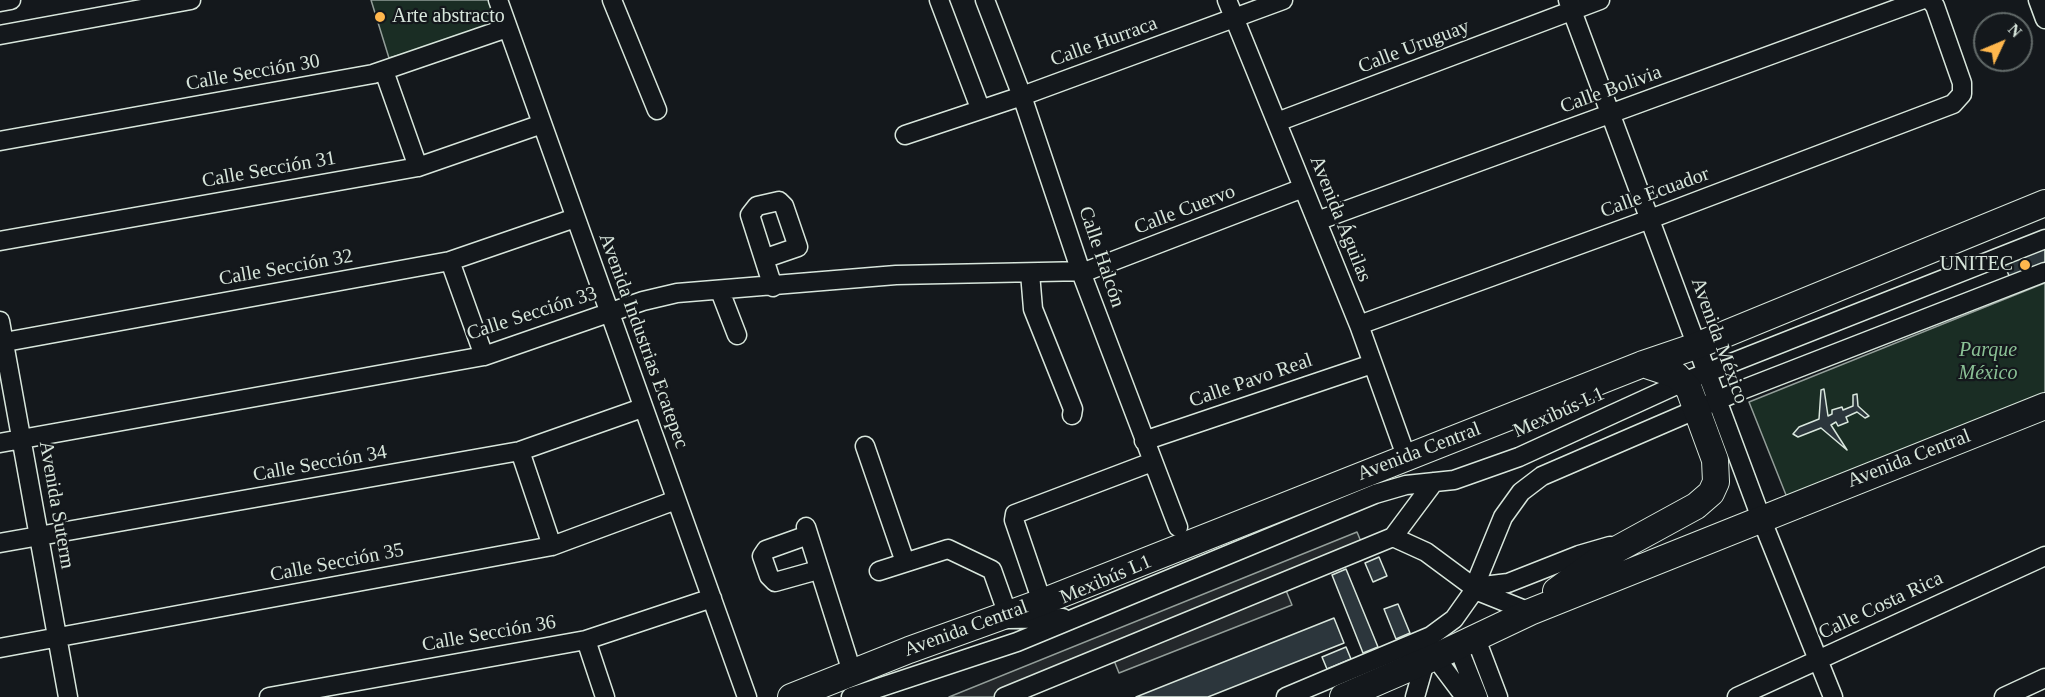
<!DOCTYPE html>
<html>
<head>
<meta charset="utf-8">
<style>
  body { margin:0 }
  #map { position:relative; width:2045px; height:697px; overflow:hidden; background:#14181c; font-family:"Times New Roman",serif }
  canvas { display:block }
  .north { position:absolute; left:1973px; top:12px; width:60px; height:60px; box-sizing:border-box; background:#14181c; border:2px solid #626a69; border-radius:50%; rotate:46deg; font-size:16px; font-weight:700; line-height:24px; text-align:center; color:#d8e6dc }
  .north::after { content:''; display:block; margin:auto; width:21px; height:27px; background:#ffb74d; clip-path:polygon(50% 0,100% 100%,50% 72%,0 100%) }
</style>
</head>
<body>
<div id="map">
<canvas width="2045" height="697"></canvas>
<div class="north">N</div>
</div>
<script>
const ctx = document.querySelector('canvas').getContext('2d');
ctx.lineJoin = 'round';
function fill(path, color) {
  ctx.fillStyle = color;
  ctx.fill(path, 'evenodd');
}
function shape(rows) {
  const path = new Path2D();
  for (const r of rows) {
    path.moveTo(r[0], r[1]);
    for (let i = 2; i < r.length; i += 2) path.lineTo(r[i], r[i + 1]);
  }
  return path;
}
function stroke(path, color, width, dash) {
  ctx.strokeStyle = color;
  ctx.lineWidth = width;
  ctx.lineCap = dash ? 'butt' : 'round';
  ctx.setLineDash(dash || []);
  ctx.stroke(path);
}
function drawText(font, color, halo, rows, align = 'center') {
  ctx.font = font + ' "Times New Roman",serif';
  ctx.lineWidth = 4.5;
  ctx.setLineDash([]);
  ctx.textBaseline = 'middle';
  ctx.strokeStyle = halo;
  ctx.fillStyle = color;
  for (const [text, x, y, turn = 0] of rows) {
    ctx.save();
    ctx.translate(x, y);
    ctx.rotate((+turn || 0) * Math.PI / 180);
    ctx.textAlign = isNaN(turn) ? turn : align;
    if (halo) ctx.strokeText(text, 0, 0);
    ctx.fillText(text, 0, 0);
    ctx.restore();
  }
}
const green = shape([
  [371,0,490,0,498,27,389,58,371,0],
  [2045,283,2045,397,1788,500,1749,402,2045,283]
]);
const parking = shape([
  [1357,532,1364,549,1283,583,1292,605,1119,673,1111,653,1004,697,949,697,1357,532]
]);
const building = shape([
  [2045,248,2045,267,2011,281,2004,263,2045,248],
  [1824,389,1828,416,1832,414,1832,410,1842,407,1843,410,1853,406,1853,395,1857,394,1858,406,1869,416,1865,418,1857,412,1846,417,1848,422,1838,426,1836,422,1831,425,1847,450,1821,428,1798,437,1793,434,1799,427,1819,419,1821,390,1824,389],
  [1379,557,1387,576,1373,582,1365,563,1379,557],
  [1346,569,1378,647,1363,653,1332,575,1346,569],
  [1398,604,1410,633,1396,639,1384,609,1398,604],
  [1334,618,1344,643,1208,697,1136,697,1334,618],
  [1346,647,1351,659,1327,669,1322,657,1346,647]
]);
const minor = shape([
  [498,0,747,697],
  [612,0,657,110],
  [939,0,980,108],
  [985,0,1022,96,1081,272,1178,527],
  [1227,0,1359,325,1406,456],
  [1568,0,1761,518,1833,697],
  [2038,0,2045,19],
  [0,2,11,0],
  [0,35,191,0],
  [384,71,418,167],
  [1277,122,1600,0],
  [905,135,1022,96,1283,0],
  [0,141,373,74,507,28],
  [1317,221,1921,0],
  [0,241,418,167,542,124],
  [766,258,798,247,784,206,779,201,757,206,750,215,773,287],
  [450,261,484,356],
  [1030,273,1033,309,1073,409,1072,415],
  [720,291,737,335],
  [0,321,68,697],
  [1359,325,1650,219,1953,104,1962,94,1962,83,1935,6,1930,0],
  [0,343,450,261,575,218],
  [1144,441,1372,364],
  [0,443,484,356,643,301,677,293,896,275,1087,271,1303,188],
  [865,446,905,562],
  [520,451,552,546],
  [1434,482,1393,537,1426,552,1480,592,1530,612],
  [806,527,852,672],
  [808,535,766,550,762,556,769,576,775,582,818,570],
  [0,543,520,451,642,408],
  [879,571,948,549,992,570,1008,615],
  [1475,587,1508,583,1579,555,1610,546],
  [1042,602,1014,520,1015,514,1152,462],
  [1007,619,1063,618],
  [1476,639,1498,697],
  [586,640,605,697],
  [1458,647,1478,697],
  [0,648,552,546,676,500],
  [1435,657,1465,697],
  [269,697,586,640,712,598],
  [851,697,1017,642,1375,494,1406,485,1454,480,1519,457,1683,382,2045,239],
  [1004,697,1393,537],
  [1286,697,1431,636,1454,619,1471,595,1503,517,1521,492,1542,476,1739,391,2045,272],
  [1415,697,1425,662],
  [1737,697,2045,556],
  [2004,697,2045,678]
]);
const highway = shape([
  [1556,591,1601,558,1696,506,1711,493,1716,482,1715,460,1689,389,1676,375,1643,364],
  [791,697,909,650,1042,602,1643,364,1696,346,2045,203],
  [1343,697,1435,657,1530,612,2045,406]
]);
const markers = [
  [380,17,6,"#ffb74d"],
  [2025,265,6,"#ffb74d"]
];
const poiNames = [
  ["Arte abstracto",392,17],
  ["UNITEC",2013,265,"right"]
];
const streetNames = [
  ["Calle Hurraca",1104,42,-20],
  ["Calle Uruguay",1414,47,-21],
  ["Calle Sección 30",253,73,-10],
  ["Calle Bolivia",1611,90,-20],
  ["Calle Sección 31",269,170,-10],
  ["Calle Ecuador",1655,193,-20],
  ["Calle Cuervo",1185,210,-21],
  ["Avenida Águilas",1340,219,68],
  ["Calle Halcón",1101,257,71],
  ["Calle Sección 32",286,268,-10],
  ["Calle Sección 33",532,314,-18],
  ["Avenida Industrias Ecatepec",643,341,70],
  ["Avenida México",1719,341,70],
  ["Calle Pavo Real",1251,381,-19],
  ["Mexibús L1",1559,413,-24],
  ["Avenida Central",1419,452,-21],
  ["Avenida Central",1909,459,-21],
  ["Calle Sección 34",320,464,-10],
  ["Avenida Suterm",56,505,80],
  ["Calle Sección 35",337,563,-11],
  ["Mexibús L1",1106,580,-23],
  ["Calle Costa Rica",1881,606,-25],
  ["Avenida Central",966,629,-20],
  ["Calle Sección 36",489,634,-10]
];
const parkNames = [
  ["Parque",1988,351],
  ["México",1988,374]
];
fill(green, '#1a2d24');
stroke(green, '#939e99', 1.5);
fill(parking, '#24282b');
stroke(parking, '#939e99', 1.5);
fill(building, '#2c363c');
stroke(building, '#d8e6dc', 1.5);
stroke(minor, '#d8e6dc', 21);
stroke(highway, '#d8e6dc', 28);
stroke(minor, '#14181c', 18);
stroke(highway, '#14181c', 26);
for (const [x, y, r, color] of markers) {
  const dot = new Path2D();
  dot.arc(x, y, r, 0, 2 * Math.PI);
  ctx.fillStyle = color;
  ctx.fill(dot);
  stroke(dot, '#14181c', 2);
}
drawText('20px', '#d8e6dc', '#14181c', poiNames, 'left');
drawText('20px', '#d8e6dc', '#14181c', streetNames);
drawText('italic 20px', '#8ac095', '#14181c', parkNames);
</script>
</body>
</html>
